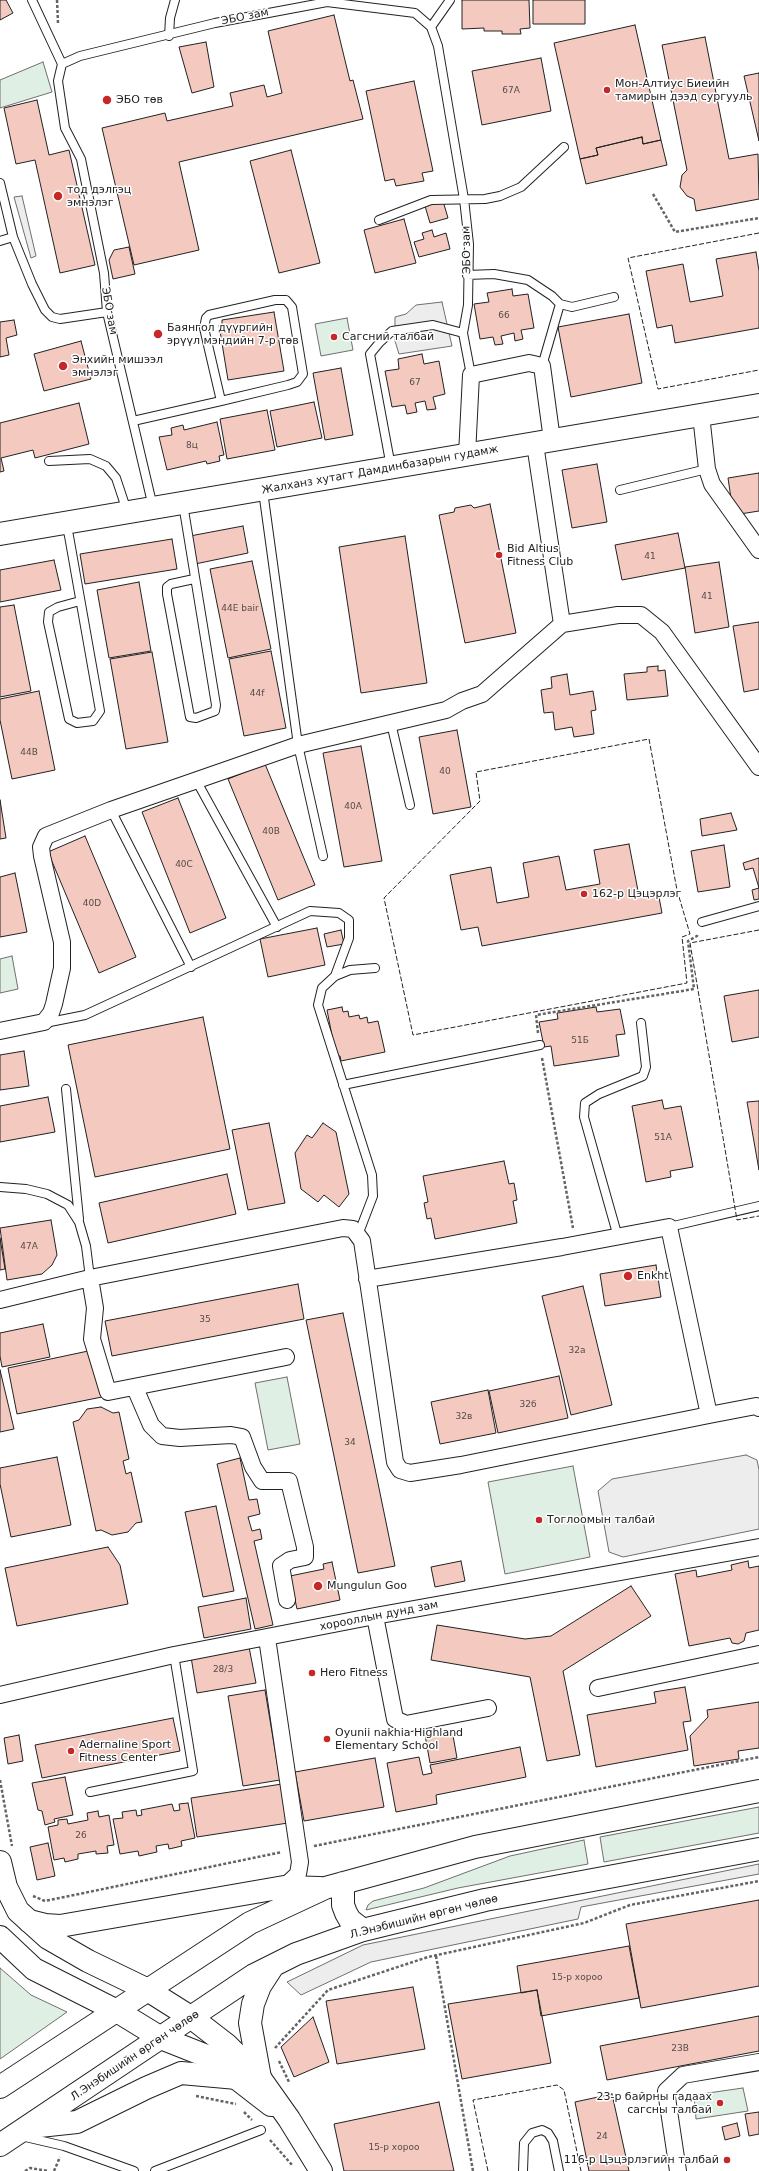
<!DOCTYPE html>
<html>
<head>
<meta charset="utf-8">
<style>
  body { margin:0 }
  canvas { display:block; background:#fff }
</style>
</head>
<body>
<canvas width="759" height="2171"></canvas>
<script>
const ctx = document.querySelector('canvas').getContext('2d');
ctx.lineJoin = 'round';
function fill(path, color) {
  ctx.fillStyle = color;
  ctx.fill(path, 'evenodd');
}
function shape(rows) {
  const path = new Path2D();
  for (const r of rows) {
    path.moveTo(r[0], r[1]);
    for (let i = 2; i < r.length; i += 2) path.lineTo(r[i], r[i + 1]);
  }
  return path;
}
function stroke(path, color, width, dash) {
  ctx.strokeStyle = color;
  ctx.lineWidth = width;
  ctx.lineCap = dash ? 'butt' : 'round';
  ctx.setLineDash(dash || []);
  ctx.stroke(path);
}
function drawText(font, color, halo, rows, align = 'center') {
  ctx.font = font + ' "DejaVu Sans",sans-serif';
  ctx.lineWidth = 3;
  ctx.setLineDash([]);
  ctx.textBaseline = 'middle';
  ctx.strokeStyle = halo;
  ctx.fillStyle = color;
  for (const [text, x, y, turn = 0] of rows) {
    ctx.save();
    ctx.translate(x, y);
    ctx.rotate((+turn || 0) * Math.PI / 180);
    ctx.textAlign = isNaN(turn) ? turn : align;
    if (halo) ctx.strokeText(text, 0, 0);
    ctx.fillText(text, 0, 0);
    ctx.restore();
  }
}
const green = shape([
  [43,62,52,92,0,108,0,80,43,62],
  [347,318,353,350,321,356,315,324,347,318],
  [12,956,18,989,0,993,0,959,12,956],
  [287,1377,300,1444,268,1450,255,1383,287,1377],
  [573,1466,590,1557,505,1574,488,1482,573,1466],
  [759,1807,759,1833,604,1862,600,1837,759,1807],
  [584,1840,588,1864,458,1888,366,1910,368,1905,373,1901,424,1888,510,1856,584,1840],
  [0,1968,31,1995,67,2012,0,2059,0,1968],
  [743,2088,748,2111,696,2119,694,2095,743,2088]
]);
const parking = shape([
  [22,196,36,256,31,258,14,197,22,196],
  [442,302,452,346,399,354,395,341,395,317,406,314,416,305,442,302],
  [746,1455,757,1460,759,1470,759,1529,623,1557,609,1552,598,1491,612,1479,746,1455],
  [759,1864,759,1874,581,1907,578,1919,371,1962,301,1995,287,1982,363,1945,759,1864]
]);
const building = shape([
  [0,0,6,0,13,13,0,20,0,0],
  [462,0,529,0,530,28,520,29,521,34,502,34,502,31,484,31,484,28,462,29,462,0],
  [533,0,585,0,585,24,533,24,533,0],
  [334,15,350,81,353,80,363,119,179,162,199,250,134,265,102,128,165,113,167,121,233,106,230,93,264,85,267,97,282,93,268,31,334,15],
  [635,25,661,140,643,144,642,137,596,148,598,155,580,159,554,43,635,25],
  [705,37,729,159,758,154,759,199,696,211,694,199,687,196,680,187,682,175,687,170,662,45,705,37],
  [206,42,214,87,192,93,179,47,206,42],
  [541,58,551,111,482,125,472,71,541,58],
  [759,73,759,141,744,76,759,73],
  [414,81,433,171,422,173,424,181,396,186,394,179,385,181,366,91,414,81],
  [37,100,49,155,69,150,95,265,60,273,35,160,16,164,4,108,37,100],
  [642,137,643,144,661,140,667,165,586,184,580,159,598,155,596,148,642,137],
  [291,150,320,263,279,273,250,161,291,150],
  [443,201,448,218,430,223,425,206,443,201],
  [404,219,416,263,375,273,364,230,404,219],
  [432,230,434,237,446,233,450,249,419,257,414,242,424,239,422,233,432,230],
  [129,247,135,274,113,279,109,260,114,250,129,247],
  [756,252,759,271,759,328,675,343,672,325,657,328,646,271,683,264,690,302,723,296,716,259,756,252],
  [512,289,513,296,528,294,534,328,521,330,523,339,515,341,514,333,501,336,503,344,495,345,493,337,480,339,474,304,489,302,487,293,512,289],
  [274,312,284,371,228,380,219,325,222,325,222,320,274,312],
  [629,314,642,383,571,397,558,327,629,314],
  [14,320,17,335,6,338,9,355,0,357,0,322,14,320],
  [81,341,91,379,44,391,34,354,81,341],
  [422,354,424,364,439,361,445,394,433,397,436,409,427,410,425,401,415,403,417,412,407,414,405,405,392,407,385,371,399,369,398,359,422,354],
  [341,368,353,435,325,440,313,373,341,368],
  [314,402,322,438,277,447,270,411,314,402],
  [79,403,89,444,35,458,33,450,1,458,4,471,0,472,0,423,79,403],
  [267,410,275,450,227,459,220,419,267,410],
  [217,422,224,455,219,456,220,461,207,464,206,461,167,470,159,437,172,435,171,428,183,425,184,430,217,422],
  [597,464,607,522,572,528,562,470,597,464],
  [759,473,759,511,740,514,732,505,728,478,759,473],
  [490,504,516,633,465,643,439,515,454,512,455,508,471,505,474,508,490,504],
  [243,526,248,553,195,564,190,536,243,526],
  [678,533,685,568,622,580,615,545,678,533],
  [405,536,427,683,361,693,339,547,405,536],
  [172,539,177,569,85,584,80,554,172,539],
  [54,560,61,590,0,602,0,570,54,560],
  [252,561,271,649,228,658,210,569,252,561],
  [719,562,729,627,695,633,685,567,719,562],
  [139,582,151,651,109,658,97,590,139,582],
  [14,605,31,691,0,697,0,607,14,605],
  [759,622,759,689,744,692,733,626,759,622],
  [271,651,286,728,244,736,229,659,271,651],
  [152,652,168,742,126,749,110,659,152,652],
  [658,666,658,671,665,670,668,696,627,700,624,674,647,672,647,667,658,666],
  [567,674,570,695,593,691,596,710,591,711,594,734,574,737,572,727,555,730,553,712,544,713,541,690,552,688,551,677,567,674],
  [39,691,55,770,12,779,0,720,0,699,39,691],
  [457,730,471,807,433,814,419,737,457,730],
  [361,746,382,861,344,867,323,753,361,746],
  [265,764,315,885,278,900,228,779,265,764],
  [178,798,226,918,190,933,142,812,178,798],
  [0,800,6,838,0,839,0,800],
  [731,813,737,830,702,836,700,819,731,813],
  [85,836,136,957,99,973,48,852,85,836],
  [629,844,639,896,658,892,662,913,482,946,478,927,461,930,450,875,491,867,497,903,529,897,523,863,559,856,566,890,600,884,594,850,629,844],
  [724,845,730,887,698,892,691,851,724,845],
  [759,858,759,899,754,900,752,890,759,888,753,868,745,870,743,863,759,858],
  [15,873,27,932,0,937,0,877,15,873],
  [317,928,325,965,268,977,260,939,317,928],
  [341,930,344,944,327,947,324,934,341,930],
  [759,990,759,1037,732,1042,724,996,759,990],
  [342,1007,343,1012,348,1011,349,1017,359,1015,360,1019,367,1017,368,1023,378,1021,385,1052,341,1061,340,1056,336,1056,327,1010,342,1007],
  [596,1007,597,1012,620,1009,625,1034,616,1035,619,1056,554,1066,551,1046,544,1047,539,1022,558,1019,557,1013,596,1007],
  [203,1017,230,1149,95,1177,68,1045,203,1017],
  [24,1051,29,1086,0,1090,0,1055,24,1051],
  [48,1097,55,1132,0,1142,0,1106,48,1097],
  [662,1100,664,1109,681,1106,693,1167,670,1171,671,1177,646,1182,632,1106,662,1100],
  [759,1101,759,1170,747,1102,759,1101],
  [269,1123,285,1203,248,1210,232,1130,269,1123],
  [323,1123,336,1132,349,1194,339,1207,324,1195,318,1202,301,1189,295,1153,307,1135,312,1138,323,1123],
  [504,1161,509,1184,514,1183,517,1200,513,1201,517,1223,435,1239,431,1218,427,1219,424,1203,428,1202,423,1176,504,1161],
  [227,1174,236,1214,108,1243,99,1203,227,1174],
  [51,1220,57,1255,52,1265,42,1274,7,1280,0,1228,51,1220],
  [0,1238,5,1269,0,1270,0,1238],
  [656,1265,661,1297,605,1306,600,1274,656,1265],
  [298,1284,304,1319,112,1356,105,1321,298,1284],
  [583,1286,612,1405,571,1415,542,1296,583,1286],
  [343,1313,395,1566,358,1573,306,1320,343,1313],
  [43,1324,50,1357,2,1367,0,1356,0,1333,43,1324],
  [93,1350,102,1397,17,1414,8,1368,93,1350],
  [0,1370,14,1429,0,1432,0,1370],
  [559,1376,568,1418,498,1433,489,1391,559,1376],
  [488,1390,496,1433,440,1444,431,1402,488,1390],
  [101,1407,113,1413,119,1412,129,1459,123,1461,126,1474,131,1472,142,1522,136,1523,128,1532,112,1535,101,1530,96,1531,73,1422,79,1420,87,1409,101,1407],
  [57,1457,71,1525,11,1537,0,1484,0,1468,57,1457],
  [240,1458,249,1500,257,1499,260,1514,248,1517,252,1531,260,1529,262,1539,254,1541,273,1625,255,1629,217,1464,240,1458],
  [216,1506,234,1591,203,1597,185,1512,216,1506],
  [108,1547,120,1565,128,1604,17,1626,5,1568,108,1547],
  [461,1561,465,1581,435,1587,431,1567,461,1561],
  [748,1561,749,1568,759,1566,759,1630,746,1633,744,1641,738,1644,732,1643,730,1638,689,1646,675,1574,696,1570,697,1577,732,1570,731,1565,748,1561],
  [332,1562,340,1600,297,1609,290,1576,324,1569,323,1564,332,1562],
  [631,1586,651,1616,563,1671,580,1755,547,1761,530,1677,431,1660,437,1625,525,1639,551,1636,631,1586],
  [246,1598,251,1629,204,1638,198,1607,246,1598],
  [249,1647,256,1683,197,1693,191,1657,249,1647],
  [685,1687,691,1721,683,1722,688,1750,596,1767,587,1715,656,1703,654,1692,685,1687],
  [265,1690,280,1780,243,1786,228,1696,265,1690],
  [759,1702,759,1748,738,1751,739,1759,694,1766,690,1736,708,1717,707,1710,759,1702],
  [173,1718,180,1751,42,1778,35,1745,173,1718],
  [452,1730,457,1758,430,1763,425,1735,452,1730],
  [19,1735,23,1761,8,1764,4,1738,19,1735],
  [520,1747,526,1777,436,1795,437,1804,396,1812,387,1763,419,1757,423,1775,432,1773,430,1765,520,1747],
  [375,1758,384,1807,304,1821,295,1772,375,1758],
  [65,1777,73,1815,54,1819,55,1822,45,1825,42,1811,38,1810,32,1783,65,1777],
  [282,1784,288,1823,197,1837,191,1798,282,1784],
  [188,1803,195,1838,181,1841,182,1846,169,1849,168,1844,156,1846,157,1852,139,1856,138,1851,120,1854,113,1819,123,1818,122,1812,136,1810,137,1816,142,1815,141,1810,172,1804,174,1811,180,1810,179,1804,188,1803],
  [98,1811,99,1817,109,1815,114,1845,107,1846,108,1853,96,1854,96,1851,78,1854,78,1859,65,1862,64,1858,54,1860,48,1827,58,1825,58,1820,67,1819,68,1824,88,1820,87,1813,98,1811],
  [48,1843,55,1876,37,1880,30,1847,48,1843],
  [759,1900,759,1986,641,2008,626,1924,759,1900],
  [629,1946,639,1998,541,2016,537,1990,521,1993,517,1966,629,1946],
  [413,1987,425,2049,337,2064,326,2001,413,1987],
  [537,1990,551,2063,462,2079,448,2004,537,1990],
  [759,2016,759,2051,607,2080,600,2046,759,2016],
  [313,2017,329,2062,294,2077,281,2047,313,2017],
  [612,2094,629,2171,589,2171,575,2102,612,2094],
  [439,2102,454,2171,344,2171,334,2124,439,2102],
  [759,2112,759,2134,749,2136,745,2114,759,2112],
  [737,2123,740,2136,725,2140,722,2127,737,2123]
]);
const path = shape([
  [57,0,58,23],
  [653,194,675,232,759,218],
  [538,1033,536,1015,694,989,688,941,697,936,698,934],
  [542,1058,573,1228],
  [0,1780,12,1846],
  [314,1846,759,1757],
  [33,1896,45,1901,282,1852],
  [436,1956,473,2171],
  [275,2048,328,1990,428,1957,584,1923,630,1905,759,1881],
  [279,2061,289,2082],
  [196,2096,236,2104],
  [244,2112,252,2120],
  [270,2140,292,2165],
  [25,2171,30,2168,49,2171],
  [54,2171,60,2157]
]);
const lane = shape([
  [32,0,62,64],
  [431,27,450,0],
  [169,36,170,18,175,0],
  [0,183,13,237],
  [379,220,431,200,485,199,500,196,521,187,564,147],
  [0,241,13,237,32,284,45,310,52,317,60,319,107,312],
  [467,275,494,274,528,280,552,296,560,304,572,307,614,297],
  [542,366,560,304],
  [133,421,221,401,288,385,297,382,303,374,292,307,286,300,275,300,209,315,206,318,204,328,221,401],
  [49,461,90,459,106,466,116,478,127,511],
  [391,467,370,354,380,342,392,331,433,325,463,333],
  [620,490,707,469],
  [263,491,298,745,323,856],
  [183,504,216,705,215,711,196,718,190,717,167,594,167,587,171,584,194,579],
  [153,507,107,312,104,273,81,159,65,128,58,81,62,64,80,56,215,23,327,2,415,13,431,27,438,46,464,199,469,244,468,305,463,333,471,375],
  [66,524,69,536,100,711,93,721,77,723,69,719,48,622,49,612,58,607,80,601],
  [391,723,410,805],
  [196,780,277,927],
  [111,810,191,967],
  [702,922,759,906],
  [45,1023,85,1015,310,911,339,913,349,920,349,938,335,976],
  [343,1085,540,1045],
  [66,1089,79,1219],
  [0,1187,26,1189,47,1194,68,1205,79,1222,86,1246,90,1278],
  [669,1227,759,1206],
  [358,1235,373,1196,372,1175,318,1005,322,988,335,976,350,970,375,968],
  [618,1237,584,1117,585,1103,599,1094,643,1076,646,1067,641,1023],
  [90,1792,193,1771,174,1655],
  [21,2136,64,2146,134,2171],
  [155,2171,261,2130],
  [523,2171,524,2143,532,2133,542,2130,548,2133,553,2141,559,2171]
]);
const street = shape([
  [701,415,707,469,712,484,759,550],
  [535,444,562,624],
  [467,455,471,375,529,363,542,366,552,440],
  [0,1031,44,1022,51,1013,54,1004,62,968,62,942,42,856,41,847,46,836,111,810,298,745,446,710,462,701,482,694,562,624,618,615,641,615,662,632,759,767],
  [90,1278,95,1308,92,1339,108,1392,286,1357],
  [367,1279,562,1247,669,1227,709,1415],
  [0,1300,90,1278,343,1228,353,1229,362,1241,395,1462,400,1470,410,1473,461,1465,709,1415,756,1406,759,1408],
  [135,1388,151,1425,162,1436,180,1438,231,1435,242,1437,253,1467,262,1481,289,1481,305,1547,305,1557,290,1560,281,1566,287,1600],
  [375,1616,395,1719,406,1724,488,1708],
  [267,1638,300,1862,298,1874,284,1887],
  [598,1688,759,1654],
  [0,1695,174,1655,375,1616,759,1547],
  [678,2171,666,2091,683,2075,759,2062]
]);
const secondary = shape([
  [0,534,759,405],
  [0,1862,6,1887,18,1911,48,1938,88,1961,146,1989,192,2018,227,2045,260,2078,289,2119,321,2171],
  [0,1937,34,1969,117,2011,161,2038,209,2057,271,2105]
]);
const primary = shape([
  [343,1883,343,1905,346,1913,350,1920,363,1930],
  [29,1921,45,1925,60,1926,284,1887,320,1888],
  [260,2078,250,2023,253,2004,260,1986,273,1966],
  [0,2087,250,1923,325,1888,475,1847,759,1791],
  [30,2127,77,2122,146,2088,181,2073,237,2078],
  [0,2145,254,1975,296,1954,363,1930,485,1900,759,1849]
]);
const fence = shape([
  [759,233,628,258,658,389,759,370],
  [649,739,677,890,690,934,682,937,687,983,413,1035,384,898,480,801,476,772,649,739],
  [759,930,690,943,737,1220,759,1216],
  [488,2171,473,2100,557,2085,564,2090,581,2171]
]);
const markers = [
  [607,90,4,"#c62828"],
  [107,100,5,"#c62828"],
  [58,196,5,"#c62828"],
  [158,334,5,"#c62828"],
  [334,337,4,"#c62828"],
  [63,366,5,"#c62828"],
  [499,555,4,"#c62828"],
  [584,894,4,"#c62828"],
  [628,1276,5,"#c62828"],
  [539,1520,4,"#c62828"],
  [318,1586,5,"#c62828"],
  [312,1673,4,"#c62828"],
  [327,1739,4,"#c62828"],
  [71,1751,4,"#c62828"],
  [720,2103,4,"#c62828"],
  [727,2160,4,"#c62828"]
];
const numberNames = [
  ["67А",511,91],
  ["66",504,316],
  ["67",415,383],
  ["8ц",192,446],
  ["41",650,557],
  ["41",707,597],
  ["44E bair",240,609],
  ["44f",257,694],
  ["44B",29,753],
  ["40",445,772],
  ["40А",353,807],
  ["40B",271,832],
  ["40C",184,865],
  ["40D",92,904],
  ["51Б",580,1041],
  ["51А",663,1138],
  ["47А",29,1247],
  ["35",205,1320],
  ["32а",577,1351],
  ["32б",528,1405],
  ["32в",464,1417],
  ["34",350,1443],
  ["28/3",223,1670],
  ["26",81,1836],
  ["15-р хороо",577,1978],
  ["23В",680,2049],
  ["24",602,2137],
  ["15-р хороо",394,2148]
];
const streetNames = [
  ["ЭБО зам",245,17,-11],
  ["ЭБО зам",467,250,-91],
  ["ЭБО зам",109,311,80],
  ["Жалханз хутагт Дамдинбазарын гудамж",380,470,-10],
  ["хорооллын дунд зам",379,1616,-11],
  ["Л.Энэбишийн өргөн чөлөө",424,1917,-14],
  ["Л.Энэбишийн өргөн чөлөө",135,2056,-34]
];
const poiNames = [
  ["Мон-Алтиус Биеийн",615,84],
  ["тамирын дээд сургууль",615,97],
  ["ЭБО төв",116,100],
  ["тод дэлгэц",67,190],
  ["эмнэлэг",67,203],
  ["Баянгол дүүргийн",167,328],
  ["эрүүл мэндийн 7-р төв",167,341],
  ["Сагсний талбай",342,337],
  ["Энхийн мишээл",72,360],
  ["эмнэлэг",72,373],
  ["Bid Altius",507,549],
  ["Fitness Club",507,562],
  ["162-р Цэцэрлэг",592,894],
  ["Enkht",637,1276],
  ["Тоглоомын талбай",547,1520],
  ["Mungulun Goo",327,1586],
  ["Hero Fitness",320,1673],
  ["Oyunii nakhia Highland",335,1733],
  ["Elementary School",335,1746],
  ["Adernaline Sport",79,1745],
  ["Fitness Center",79,1758],
  ["23-р байрны гадаах",712,2097,"right"],
  ["сагсны талбай",712,2110,"right"],
  ["116-р Цэцэрлэгийн талбай",719,2160,"right"]
];
fill(green, '#e0efe3');
stroke(green, '#6f6f6f', 1);
fill(parking, '#ededed');
stroke(parking, '#6f6f6f', 1);
fill(building, '#f3c9c0');
stroke(building, '#222', 1);
stroke(lane, '#222', 10);
stroke(street, '#222', 18);
stroke(secondary, '#222', 24);
stroke(primary, '#222', 24);
stroke(path, '#646464', 2.5, [3, 2]);
stroke(lane, '#fff', 8);
stroke(street, '#fff', 16);
stroke(secondary, '#fff', 22);
stroke(primary, '#fff', 22);
stroke(fence, '#222', 1, [5, 2]);
for (const [x, y, r, color] of markers) {
  const dot = new Path2D();
  dot.arc(x, y, r, 0, 2 * Math.PI);
  ctx.fillStyle = color;
  ctx.fill(dot);
  stroke(dot, '#fff', 1.5);
}
drawText('9px', '#564c4a', null, numberNames);
drawText('11px', '#222', '#fff', streetNames);
drawText('11px', '#222', '#fff', poiNames, 'left');
</script>
</body>
</html>
